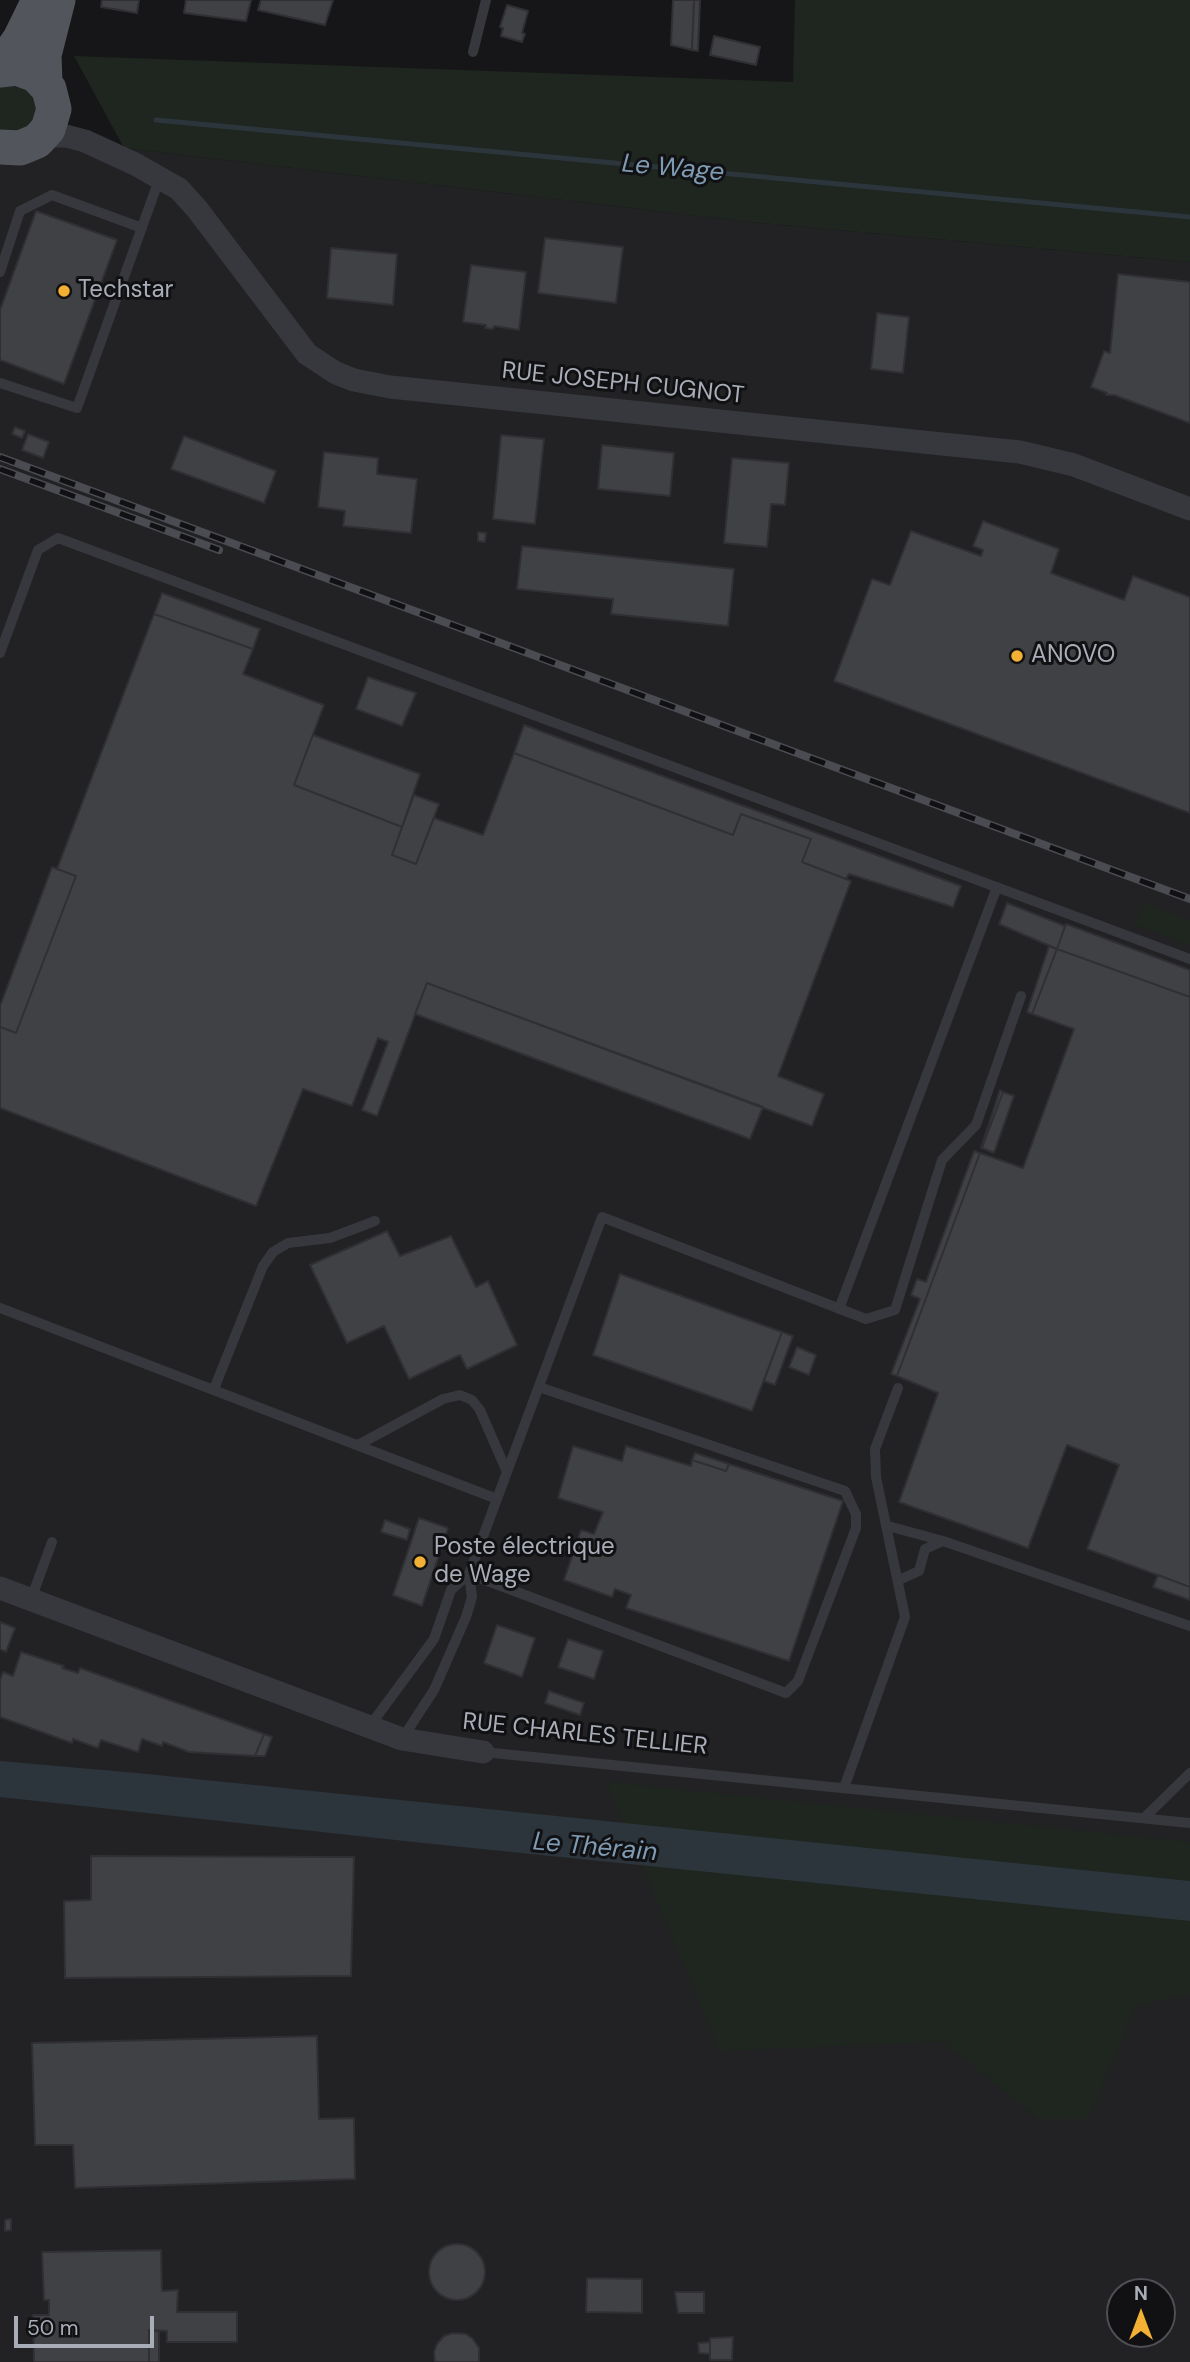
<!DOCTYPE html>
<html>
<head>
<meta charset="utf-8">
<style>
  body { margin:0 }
  #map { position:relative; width:1190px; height:2362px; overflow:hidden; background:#161618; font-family:"DM Sans",sans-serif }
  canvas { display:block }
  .north { position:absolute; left:1106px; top:2278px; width:70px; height:70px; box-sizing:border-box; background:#111113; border:2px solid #4d4f55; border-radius:50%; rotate:0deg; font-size:19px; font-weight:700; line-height:28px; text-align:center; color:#a8adb8 }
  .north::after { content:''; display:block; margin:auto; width:24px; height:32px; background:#f2b134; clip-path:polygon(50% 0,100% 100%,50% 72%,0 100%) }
  .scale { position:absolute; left:14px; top:2316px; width:140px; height:32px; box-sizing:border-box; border:4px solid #a8adb8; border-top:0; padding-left:9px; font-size:21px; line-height:24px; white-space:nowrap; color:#a8adb8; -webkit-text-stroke:5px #111113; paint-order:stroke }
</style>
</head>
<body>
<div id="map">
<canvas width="1190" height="2362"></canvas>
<div class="north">N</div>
<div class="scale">50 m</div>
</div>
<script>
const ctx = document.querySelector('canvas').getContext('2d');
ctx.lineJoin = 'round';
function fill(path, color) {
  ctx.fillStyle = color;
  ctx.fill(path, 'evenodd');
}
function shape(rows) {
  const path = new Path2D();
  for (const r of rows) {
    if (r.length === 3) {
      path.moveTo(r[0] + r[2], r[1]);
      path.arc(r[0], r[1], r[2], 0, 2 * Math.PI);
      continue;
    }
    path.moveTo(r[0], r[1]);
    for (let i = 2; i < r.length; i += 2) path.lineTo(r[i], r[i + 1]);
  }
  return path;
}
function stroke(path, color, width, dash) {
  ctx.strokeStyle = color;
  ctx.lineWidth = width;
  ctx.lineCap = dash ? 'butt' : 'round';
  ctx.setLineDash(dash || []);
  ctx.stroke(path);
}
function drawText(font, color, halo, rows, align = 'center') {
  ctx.font = font + ' "DM Sans",sans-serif';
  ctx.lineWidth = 6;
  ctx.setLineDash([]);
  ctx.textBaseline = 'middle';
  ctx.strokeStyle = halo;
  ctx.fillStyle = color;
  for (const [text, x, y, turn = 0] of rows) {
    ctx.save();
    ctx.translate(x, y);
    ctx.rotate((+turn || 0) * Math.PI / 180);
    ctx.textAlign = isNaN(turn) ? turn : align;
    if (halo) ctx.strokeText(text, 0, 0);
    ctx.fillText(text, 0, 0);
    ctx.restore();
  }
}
const built = shape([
  [0,97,124,148,750,222,1190,262,1190,2362,0,2362],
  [1120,2292,1162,2292,1162,2334,1120,2334]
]);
const green = shape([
  [795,0,1190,0,1190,262,750,222,124,148,74,56,793,82],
  [14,79,41,102,29,131,0,132,0,83],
  [1144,903,1190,920,1190,945,1135,925],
  [607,1782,1190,1842,1190,1994,1136,2006,1088,2119,1039,2119,943,2042,720,2051]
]);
const water = shape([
  [0,1761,137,1773,1190,1881,1190,1921,423,1843,0,1797]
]);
const stream = shape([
  [156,120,1190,217]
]);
const building = shape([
  [102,0,139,0,137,13,101,7,102,0],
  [186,0,251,0,246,21,184,13,186,0],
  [261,0,333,0,325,25,258,10,261,0],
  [673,0,694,0,692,50,671,45,673,0],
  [694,0,700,0,698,51,692,50,694,0],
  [507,5,528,11,522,33,525,34,522,42,501,36,503,28,500,27,507,5],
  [714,36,760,47,756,65,710,55,714,36],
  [36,211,117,240,64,384,0,360,0,310,36,211],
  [545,238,623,247,616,303,538,293,545,238],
  [331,248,397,254,393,305,327,298,331,248],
  [471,265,526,272,519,330,494,326,493,329,485,328,486,325,463,322,471,265],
  [1118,274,1190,282,1190,423,1114,395,1106,395,1107,393,1091,387,1104,351,1110,353,1118,274],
  [877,313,909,317,903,373,871,369,877,313],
  [15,427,25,431,22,438,12,434,15,427],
  [28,434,49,442,43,458,22,450,28,434],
  [501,435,544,439,535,524,493,519,501,435],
  [184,436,276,471,264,503,171,469,184,436],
  [602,445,674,453,670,496,598,489,602,445],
  [324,452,378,458,377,474,417,479,411,533,343,526,345,511,318,507,324,452],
  [732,458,789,463,785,505,771,504,767,547,724,543,732,458],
  [983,521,1059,549,1051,573,1124,600,1133,576,1190,597,1190,813,834,681,872,579,890,585,911,531,981,556,983,550,973,546,983,521],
  [478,532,486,533,485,542,478,541,478,532],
  [522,546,734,569,728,626,611,614,613,599,517,589,522,546],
  [162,593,260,629,253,649,154,614,162,593],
  [154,614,253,649,243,674,324,705,294,785,402,827,392,855,416,864,434,818,483,835,514,753,733,835,741,814,811,839,802,862,851,881,778,1076,824,1094,812,1126,427,983,377,1116,362,1110,388,1042,378,1038,352,1106,303,1089,256,1206,0,1108,0,1027,16,1033,76,876,57,869,154,614],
  [368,677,416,693,402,726,356,709,368,677],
  [524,725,961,886,953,907,849,874,846,879,802,862,811,839,741,814,733,835,514,753,524,725],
  [313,735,420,774,402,827,294,785,313,735],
  [414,795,439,804,416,864,392,855,414,795],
  [52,867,76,876,16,1033,0,1027,0,1006,52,867],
  [1007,903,1065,926,1057,949,999,924,1007,903],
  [1066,924,1190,970,1190,997,1057,949,1066,924],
  [1049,946,1057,949,1032,1014,1027,1012,1049,946],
  [1057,949,1190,997,1190,1587,1087,1549,1119,1465,1067,1445,1028,1548,899,1502,938,1393,897,1376,980,1153,1023,1168,1074,1029,1032,1014,1057,949],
  [427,983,763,1107,750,1139,415,1014,427,983],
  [1000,1090,1003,1092,982,1148,981,1148,1000,1090],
  [1003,1092,1014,1096,994,1153,982,1148,1003,1092],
  [974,1151,980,1153,897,1376,891,1374,920,1299,911,1295,917,1279,926,1282,974,1151],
  [387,1231,400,1256,451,1236,476,1287,488,1281,517,1345,467,1369,460,1355,409,1379,384,1326,347,1343,310,1265,387,1231],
  [620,1274,782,1332,752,1411,593,1355,620,1274],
  [782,1332,793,1336,775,1385,764,1381,782,1332],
  [797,1347,816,1355,809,1375,789,1367,797,1347],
  [573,1446,622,1461,626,1446,691,1466,692,1460,726,1471,729,1464,843,1501,789,1661,626,1608,631,1595,615,1589,612,1597,564,1580,581,1530,594,1534,603,1512,558,1498,573,1446],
  [695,1453,729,1464,726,1471,692,1460,695,1453],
  [419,1518,448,1528,422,1606,393,1595,419,1518],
  [385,1520,410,1529,407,1540,381,1532,385,1520],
  [1158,1575,1190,1587,1190,1600,1153,1587,1158,1575],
  [0,1622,15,1628,6,1652,0,1649,0,1622],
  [497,1625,535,1638,522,1677,484,1663,497,1625],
  [568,1639,603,1651,594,1679,558,1667,568,1639],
  [21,1652,64,1666,62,1668,78,1673,80,1668,264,1734,255,1756,189,1752,163,1742,162,1746,142,1739,138,1752,101,1740,98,1748,73,1739,72,1743,0,1717,0,1680,3,1672,13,1676,21,1652],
  [549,1691,584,1703,580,1715,545,1703,549,1691],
  [264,1734,272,1737,265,1756,255,1756,264,1734],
  [91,1856,354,1857,351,1976,65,1978,64,1901,91,1900,91,1856],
  [317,2036,319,2119,354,2118,355,2179,75,2188,73,2145,35,2145,32,2043,317,2036],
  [11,2219,11,2230,5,2231,5,2220,11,2219],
  [457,2272,28],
  [161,2250,162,2291,178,2290,177,2312,237,2312,237,2342,167,2342,167,2331,149,2330,149,2362,34,2362,33,2315,49,2315,49,2300,44,2300,42,2252,161,2250],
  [587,2278,642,2279,642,2313,586,2312,587,2278],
  [675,2292,704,2292,704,2313,678,2313,675,2292],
  [149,2330,159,2331,159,2362,149,2362,149,2330],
  [453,2333,466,2334,473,2339,479,2348,479,2362,435,2362,434,2352,437,2344,444,2336,453,2333],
  [733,2337,732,2360,710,2360,710,2338,733,2337],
  [710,2342,710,2354,699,2353,698,2343,710,2342]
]);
const service = shape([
  [473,52,486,0],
  [0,272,20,211,52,195,142,228],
  [0,383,77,408,160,177],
  [0,653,38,550,58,538,1190,959],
  [0,1308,497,1499],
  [839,1309,997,887],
  [214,1389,263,1266,273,1252,288,1243,330,1238,375,1221],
  [358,1445,443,1399,460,1395,472,1400,480,1410,507,1472],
  [888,1526,943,1541,1190,1626],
  [469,1574,786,1693,798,1681,856,1528,856,1514,845,1491,539,1387],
  [899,1580,919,1571,925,1549,943,1541],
  [31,1599,52,1542],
  [369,1727,434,1639,451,1590,469,1574,602,1217,866,1319,895,1310,942,1160,976,1125,1021,996],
  [402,1739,434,1690,466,1617,472,1597,469,1574],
  [483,1752,1190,1823],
  [844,1788,905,1617,876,1477,875,1449,898,1388],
  [1144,1818,1190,1773]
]);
const minor = shape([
  [43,136,66,136,85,141,135,164,179,189,197,209,307,354,336,373,354,380,390,387,1020,452,1074,465,1190,509],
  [0,1588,402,1739,483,1752]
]);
const primary = shape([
  [0,67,20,39,39,0],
  [0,70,17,68,36,75,49,89,54,109,48,129,37,141,20,148,0,147],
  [45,83,44,55,58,0]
]);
const rail = shape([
  [0,457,1190,899],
  [0,469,219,550]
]);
const markers = [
  [64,291,7,"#f2b134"],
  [1017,656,7,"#f2b134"],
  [420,1562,7,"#f2b134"]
];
const poiNames = [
  ["Techstar",78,291],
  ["ANOVO",1031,656],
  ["Poste électrique",434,1548],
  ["de Wage",434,1576]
];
const streetNames = [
  ["RUE JOSEPH CUGNOT",623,384,6],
  ["RUE CHARLES TELLIER",585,1735,6]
];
const waterNames = [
  ["Le Wage",673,169,5],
  ["Le Thérain",595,1848,5]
];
fill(built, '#222225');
fill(green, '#1e261f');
fill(water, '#2c353c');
stroke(stream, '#2c353c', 5);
fill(building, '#404145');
stroke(building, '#303034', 2);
stroke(service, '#37383d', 10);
stroke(minor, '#37383d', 23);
stroke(primary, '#53555c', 35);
stroke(rail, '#4a4c52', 8);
stroke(rail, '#111113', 5, [16]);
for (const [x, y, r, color] of markers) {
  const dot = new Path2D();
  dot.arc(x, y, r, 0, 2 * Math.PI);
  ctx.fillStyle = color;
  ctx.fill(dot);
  stroke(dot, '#111113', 2.5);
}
drawText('24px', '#a8adb8', '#111113', poiNames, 'left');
drawText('24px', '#a8adb8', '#111113', streetNames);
drawText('italic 26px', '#7f9bb3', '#111113', waterNames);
</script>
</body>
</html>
